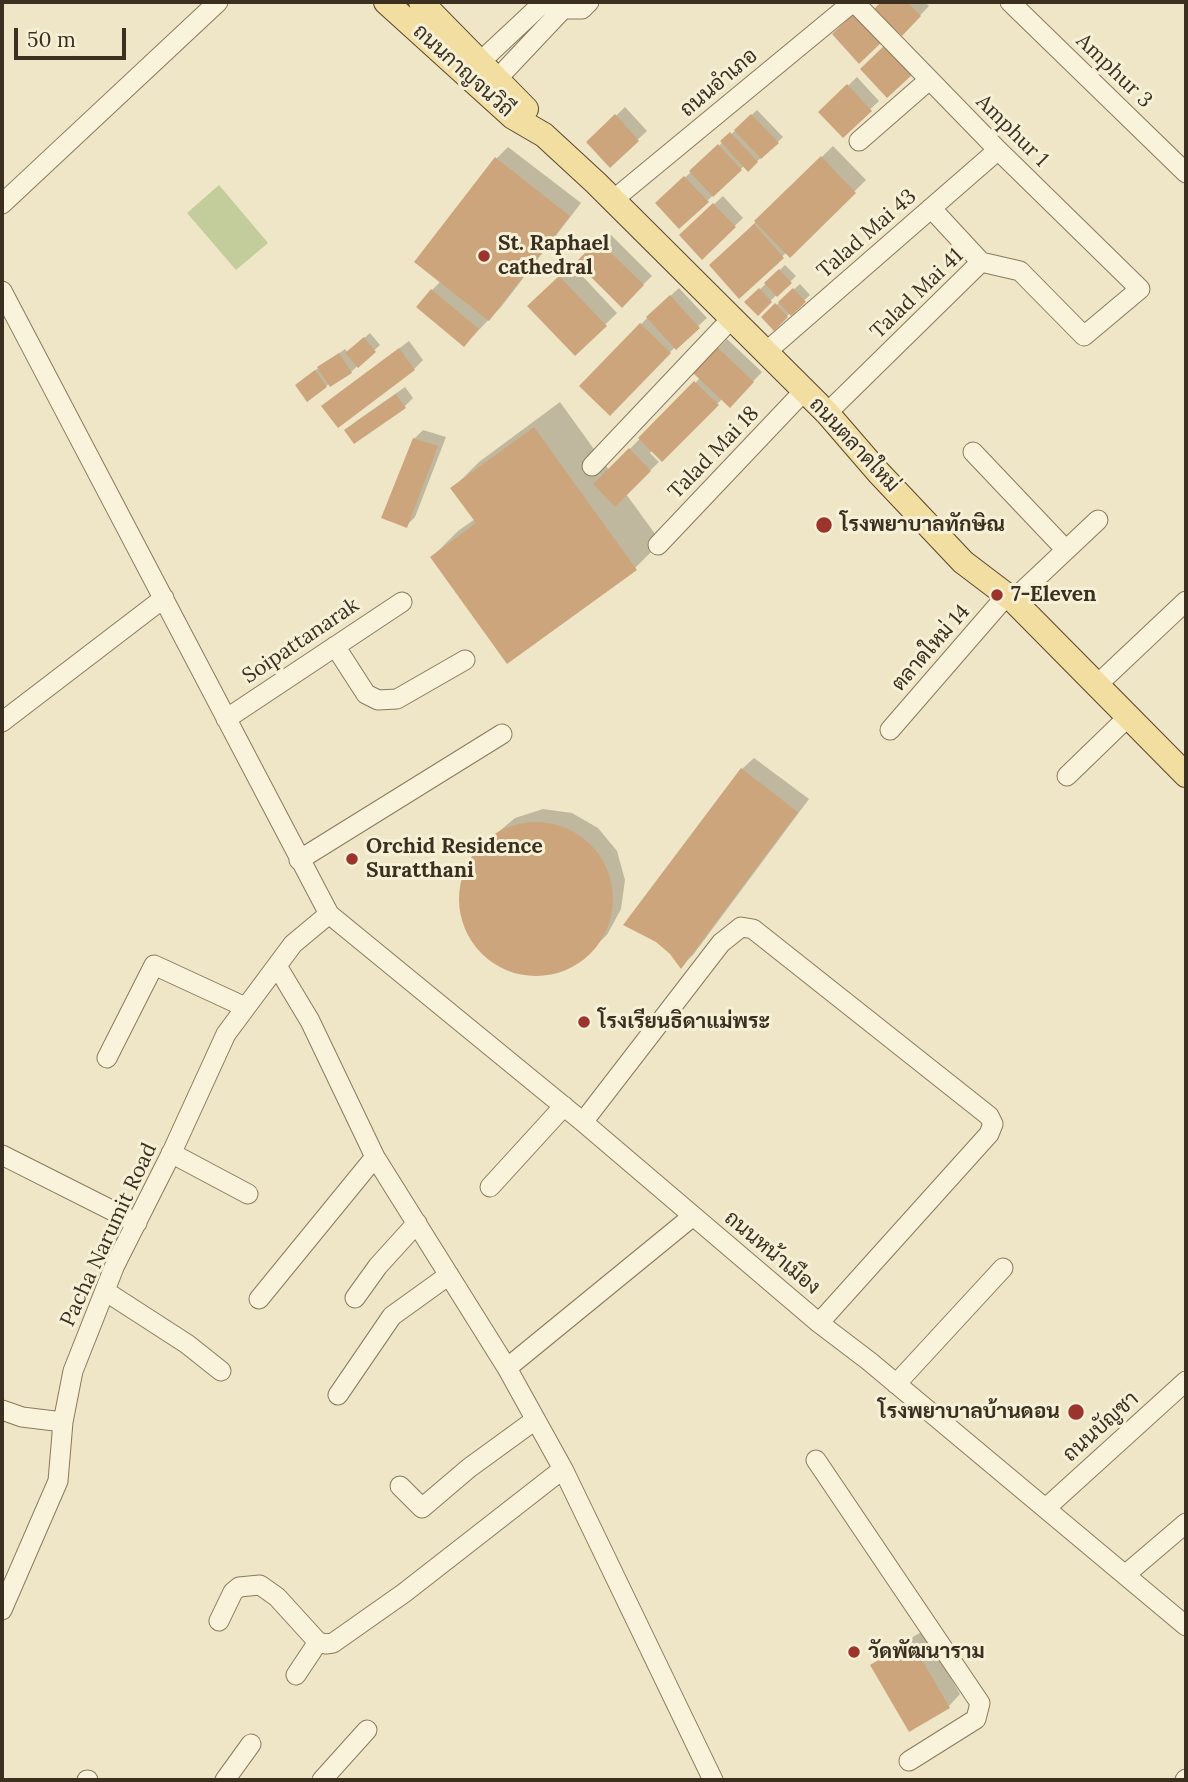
<!DOCTYPE html>
<html>
<head>
<meta charset="utf-8">
<style>
  body { margin:0 }
  #map { position:relative; width:1188px; height:1782px; overflow:hidden; background:#efe6c7; font-family:Lora,serif }
  canvas { display:block }
  .frame { position:absolute; inset:0; border:4px solid #3b2f20; pointer-events:none }
  .scale { position:absolute; left:14px; top:28px; width:112px; height:32px; box-sizing:border-box; border:4px solid #3b2f20; border-top:0; padding-left:9px; font-size:21px; line-height:24px; white-space:nowrap; color:#3b2f20; -webkit-text-stroke:5px #f6f0d7; paint-order:stroke }
</style>
</head>
<body>
<div id="map">
<canvas width="1188" height="1782"></canvas>
<div class="frame"></div>
<div class="scale">50 m</div>
</div>
<script>
const ctx = document.querySelector('canvas').getContext('2d');
ctx.lineJoin = 'round';
function fill(path, color) {
  ctx.fillStyle = color;
  ctx.fill(path, 'evenodd');
}
function shape(rows) {
  const path = new Path2D();
  for (const r of rows) {
    if (r.length === 3) {
      path.moveTo(r[0] + r[2], r[1]);
      path.arc(r[0], r[1], r[2], 0, 2 * Math.PI);
      continue;
    }
    path.moveTo(r[0], r[1]);
    for (let i = 2; i < r.length; i += 2) path.lineTo(r[i], r[i + 1]);
  }
  return path;
}
function stroke(path, color, width, dash) {
  ctx.strokeStyle = color;
  ctx.lineWidth = width;
  ctx.lineCap = dash ? 'butt' : 'round';
  ctx.setLineDash(dash || []);
  ctx.stroke(path);
}
function drawText(font, color, halo, rows, align = 'center') {
  ctx.font = font + ' Lora,Sarabun,serif';
  ctx.lineWidth = 6;
  ctx.setLineDash([]);
  ctx.textBaseline = 'middle';
  ctx.strokeStyle = halo;
  ctx.fillStyle = color;
  for (const [text, x, y, turn = 0] of rows) {
    ctx.save();
    ctx.translate(x, y);
    ctx.rotate((+turn || 0) * Math.PI / 180);
    ctx.textAlign = isNaN(turn) ? turn : align;
    if (halo) ctx.strokeText(text, 0, 0);
    ctx.fillText(text, 0, 0);
    ctx.restore();
  }
}
const green = shape([
  [219,185,268,243,236,270,187,213]
]);
const shadow = shape([
  [883,2,924,2,929,6,902,34,895,27,859,61,875,10],
  [857,77,879,101,843,135,821,112],
  [625,107,647,131,610,165,589,142],
  [757,110,783,137,749,169,745,165,707,201,658,203],
  [833,146,866,180,790,255,787,252,739,296,720,257],
  [508,147,581,203,501,307,473,336,432,290,441,281,497,158],
  [723,196,743,218,702,257,681,235],
  [608,232,652,276,622,305,579,262],
  [572,265,617,313,575,354,530,306],
  [785,265,796,276,758,313,747,302],
  [800,284,810,295,774,328,763,317],
  [679,288,707,318,675,347,610,414,581,386,653,312],
  [370,333,380,345,351,372,326,386,303,379,345,349,348,353],
  [727,339,762,372,738,397,722,399,662,460,652,450,650,453,659,462,626,494,661,542,635,568,432,557,458,531,475,519,453,488,479,462,560,402,609,470,700,378,695,373],
  [409,341,423,360,414,369,324,406],
  [405,387,413,398,404,407,346,431,355,422],
  [423,430,446,437,415,517,406,526,414,439],
  [754,758,809,799,693,955,681,966,742,769],
  [543,809,572,813,598,828,617,851,625,880,621,909,607,935,571,967,542,975,513,971,487,957,468,933,460,905,464,875,478,849,515,818],
  [923,1631,960,1694,949,1706,872,1666,884,1654]
]);
const building = shape([
  [881,2,907,2,921,16,902,36,874,9],
  [858,10,885,39,859,64,832,34],
  [886,44,913,74,887,98,860,69],
  [847,84,872,111,843,138,818,112],
  [615,114,639,141,610,168,586,142],
  [751,114,779,143,761,159,734,130],
  [730,132,758,162,748,172,720,141],
  [718,144,742,170,713,197,689,171],
  [821,156,856,193,790,258,754,221],
  [495,157,570,216,489,321,414,262],
  [684,176,709,202,679,229,655,203],
  [713,203,736,227,702,260,679,235],
  [754,224,784,258,739,299,709,265],
  [598,240,644,285,622,308,576,262],
  [779,269,792,283,777,297,764,283],
  [559,276,607,326,575,356,527,306],
  [759,288,772,302,758,316,744,302],
  [793,288,806,302,791,316,778,302],
  [431,289,479,329,464,347,416,307],
  [670,295,700,328,676,350,646,317],
  [775,303,788,317,774,331,761,317],
  [640,323,671,353,610,416,579,386],
  [364,337,376,352,358,368,345,353],
  [717,347,754,382,730,408,693,373],
  [399,348,415,370,338,428,321,406],
  [339,353,352,373,330,387,317,367],
  [315,370,327,387,307,402,295,385],
  [694,381,719,405,662,462,638,438],
  [396,394,406,408,354,444,344,430],
  [534,427,637,570,507,664,430,557,476,523,450,488],
  [413,438,438,446,407,528,381,518],
  [629,448,651,471,615,507,593,484],
  [741,768,798,812,681,969,670,954,656,942,623,925],
  [536,899,77],
  [911,1641,950,1708,909,1732,870,1665]
]);
const minor = shape([
  [557,2,563,9,582,9,589,2],
  [854,2,998,150,1140,289,1084,336,1020,271,981,262],
  [1010,2,1186,173],
  [480,62,544,2],
  [497,79,563,9],
  [859,141,929,80],
  [613,200,853,2],
  [2,204,218,2],
  [931,208,981,262],
  [2,291,329,914,583,1122,819,1323,869,1361,1186,1626],
  [766,352,998,150],
  [827,413,981,262],
  [973,452,1066,550],
  [592,466,732,318],
  [658,545,804,391],
  [1013,600,1098,520],
  [335,646,366,694,378,700,397,699,465,660],
  [1098,684,1186,601],
  [226,719,402,602],
  [2,722,164,598],
  [890,730,1007,595],
  [1067,776,1129,716],
  [299,860,502,734],
  [277,966,310,1021,375,1157,507,1368,563,1469,713,1780],
  [107,1058,154,965,245,1007],
  [583,1122,721,943,741,927,753,929,989,1116,993,1124,989,1134,819,1323],
  [171,1153,248,1194],
  [2,1155,137,1223],
  [490,1187,564,1106],
  [105,1291,187,1344,221,1371],
  [355,1298,378,1266,417,1223],
  [259,1299,375,1157],
  [507,1368,693,1216],
  [896,1384,1003,1268],
  [338,1395,392,1316,449,1275],
  [2,1410,22,1417,63,1422],
  [816,1460,980,1703,976,1719,909,1761],
  [400,1486,422,1508,469,1468,535,1420],
  [1046,1508,1186,1381],
  [1125,1575,1186,1523],
  [2,1610,58,1481,63,1422,73,1371,115,1265,172,1152,226,1034,293,944,329,914],
  [219,1621,233,1592,239,1587,260,1585,277,1597,318,1642,326,1644,333,1643,404,1593,563,1469],
  [296,1675,318,1642],
  [87,1780,88,1780],
  [225,1780,251,1744],
  [322,1780,367,1730],
  [1185,1780,1186,1779]
]);
const major = shape([
  [386,2,513,117,544,135,596,183,827,413,878,472,963,562,1013,600,1186,775],
  [421,2,526,109]
]);
const markers = [
  [484,256,7,"#9a342c"],
  [824,525,9,"#9a342c"],
  [997,595,7,"#9a342c"],
  [352,859,7,"#9a342c"],
  [584,1022,7,"#9a342c"],
  [1076,1412,9,"#9a342c"],
  [854,1652,7,"#9a342c"]
];
const streetNames = [
  ["ถนนกาญจนวิถี",463,71,42],
  ["Amphur 3",1114,71,44],
  ["ถนนอำเภอ",719,83,-40],
  ["Amphur 1",1012,131,45],
  ["Talad Mai 43",867,234,-41],
  ["Talad Mai 41",917,294,-44],
  ["ถนนตลาดใหม่",854,445,47],
  ["Talad Mai 18",714,453,-46],
  ["Soipattanarak",301,641,-34],
  ["ตลาดใหม่ 14",931,648,-49],
  ["Pacha Narumit Road",109,1235,-65],
  ["ถนนหน้าเมือง",772,1253,40],
  ["ถนนบัญชา",1101,1427,-42]
];
const poiNames = [
  ["St. Raphael",498,244],
  ["cathedral",498,268],
  ["โรงพยาบาลทักษิณ",840,525],
  ["7-Eleven",1011,595],
  ["Orchid Residence",366,847],
  ["Suratthani",366,871],
  ["โรงเรียนธิดาแม่พระ",598,1022],
  ["โรงพยาบาลบ้านดอน",1060,1412,"right"],
  ["วัดพัฒนาราม",868,1652]
];
fill(green, '#c3cd9b');
fill(shadow, '#0003');
fill(building, '#cda57d');
stroke(minor, '#8b795c', 21);
stroke(major, '#594630', 26);
stroke(minor, '#f9f3db', 19);
stroke(major, '#f1dea0', 24);
for (const [x, y, r, color] of markers) {
  const dot = new Path2D();
  dot.arc(x, y, r, 0, 2 * Math.PI);
  ctx.fillStyle = color;
  ctx.fill(dot);
  stroke(dot, '#f6f0d7', 2.5);
}
drawText('21px', '#3b2f20', '#f6f0d7', streetNames);
drawText('bold 21px', '#3b2f20', '#f6f0d7', poiNames, 'left');
</script>
</body>
</html>
